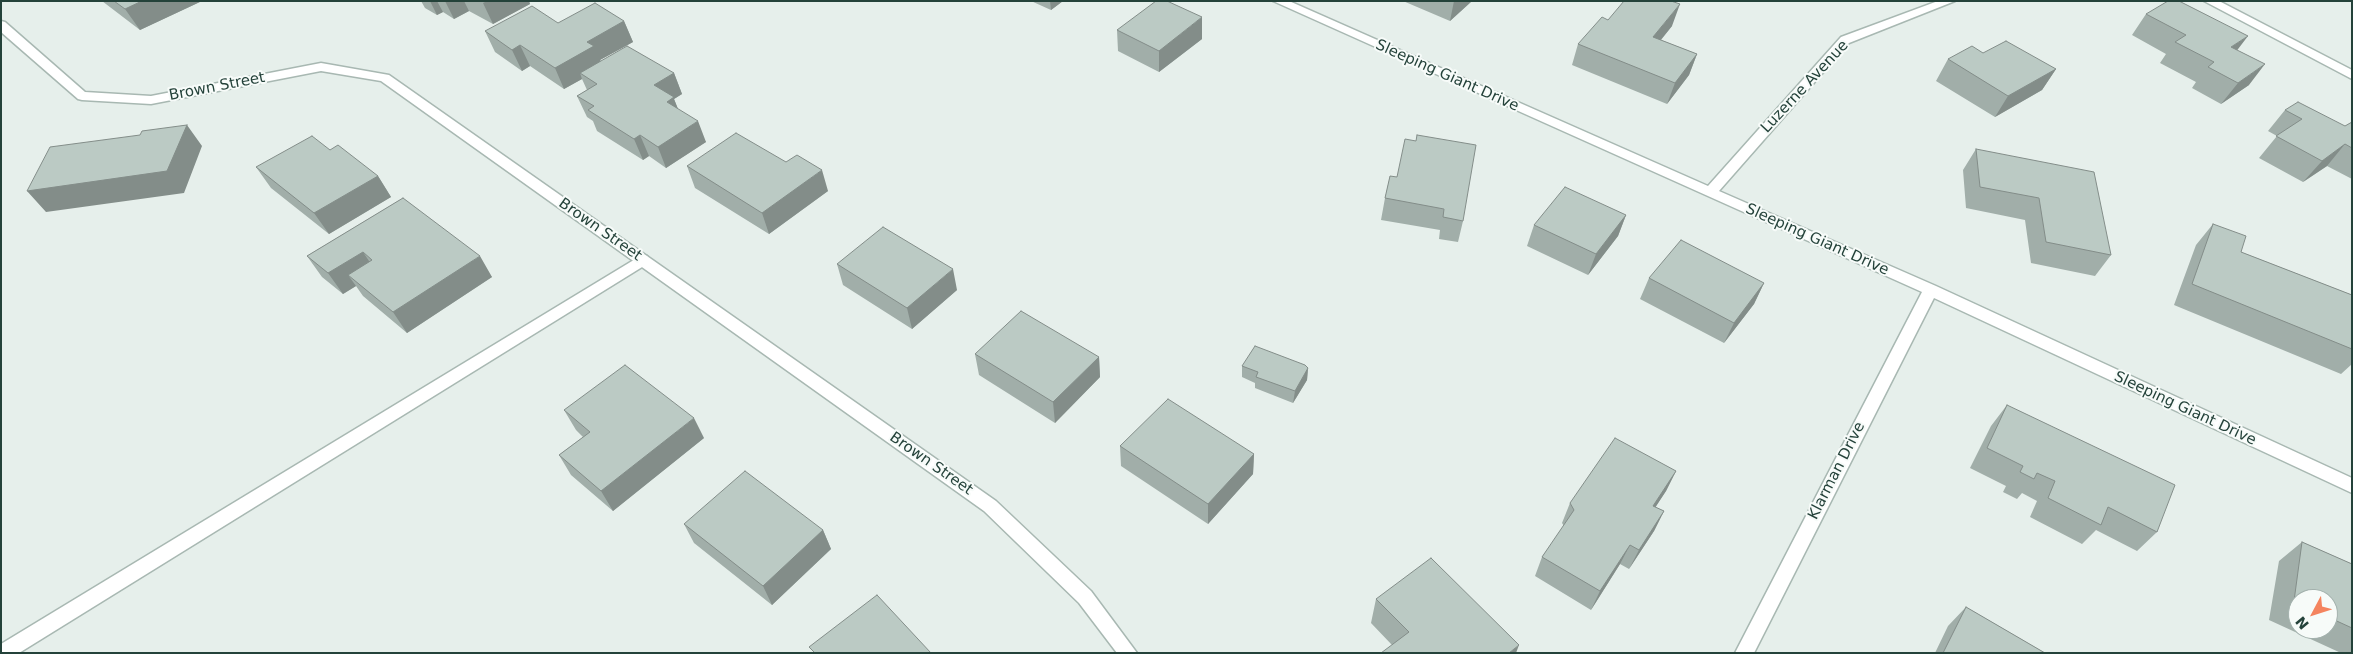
<!DOCTYPE html>
<html>
<head>
<meta charset="utf-8">
<style>
  body { margin:0 }
  #map { position:relative; width:2353px; height:654px; overflow:hidden; background:#e6efeb; font-family:"DejaVu Sans",sans-serif }
  canvas { display:block }
  .frame { position:absolute; inset:0; border:2px solid #24423a; pointer-events:none }
  .north { position:absolute; left:2288px; top:589px; width:50px; height:50px; box-sizing:border-box; background:#f7fbf9; border:1px solid #a3b1ad; border-radius:50%; rotate:230deg; font-size:14px; font-weight:700; line-height:20px; text-align:center; color:#24423a }
  .north::after { content:''; display:block; margin:auto; width:18px; height:22px; background:#f4845f; clip-path:polygon(50% 0,100% 100%,50% 72%,0 100%) }
</style>
</head>
<body>
<div id="map">
<canvas width="2353" height="654"></canvas>
<div class="frame"></div>
<div class="north">N</div>
</div>
<script>
const ctx = document.querySelector('canvas').getContext('2d');
ctx.lineJoin = 'round';
function shape(rows) {
  const path = new Path2D();
  for (const r of rows) {
    path.moveTo(r[0], r[1]);
    for (let i = 2; i < r.length; i += 2) path.lineTo(r[i], r[i + 1]);
  }
  return path;
}
function stroke(path, color, width, dash) {
  ctx.strokeStyle = color;
  ctx.lineWidth = width;
  ctx.lineCap = dash ? 'butt' : 'round';
  ctx.setLineDash(dash || []);
  ctx.stroke(path);
}
function fill(path, color) {
  ctx.fillStyle = color;
  ctx.fill(path, 'evenodd');
}
function drawText(font, color, halo, rows, align = 'center') {
  ctx.font = font + ' "DejaVu Sans",sans-serif';
  ctx.lineWidth = 4;
  ctx.setLineDash([]);
  ctx.textBaseline = 'middle';
  ctx.strokeStyle = halo;
  ctx.fillStyle = color;
  for (const [text, x, y, turn = 0] of rows) {
    ctx.save();
    ctx.translate(x, y);
    ctx.rotate((+turn || 0) * Math.PI / 180);
    ctx.textAlign = isNaN(turn) ? turn : align;
    if (halo) ctx.strokeText(text, 0, 0);
    ctx.fillText(text, 0, 0);
    ctx.restore();
  }
}
const lane = shape([
  [642,255,647,256,649,260,647,264,19,653,1,653,1,644,642,255]
]);
const street = shape([
  [1273,1,1289,1,1708,186,1841,37,1938,1,1955,1,1849,43,1719,191,1936,286,2352,478,2352,493,1934,298,1754,653,1735,653,1922,292,1273,1],
  [2204,1,2219,1,2352,70,2352,79,2204,1],
  [1,21,5,22,85,92,151,96,321,63,389,75,996,501,1091,591,1137,653,1117,653,1079,603,984,511,381,81,321,71,151,104,82,100,78,99,1,32,1,21]
]);
const wall = shape([
  [102,1,202,1,140,30],
  [421,1,529,1,530,4,493,24,469,11,454,19,443,12,437,15,425,8],
  [1031,1,1063,1,1051,10],
  [1403,1,1472,1,1450,21],
  [2146,14,2237,50,2249,85,2221,104,2192,88,2196,82,2160,63,2166,54,2132,35],
  [1608,20,1672,26,1661,40,1697,54,1689,75,1667,104,1572,65,1578,44],
  [624,21,633,42,600,60,601,61,674,73,682,94,674,99,678,109,706,142,666,168,649,156,643,160,597,131,593,121,587,117,577,96,587,90,582,79,564,89,530,66,522,71,495,52,485,31,558,23],
  [1117,30,1202,39,1159,72,1118,51],
  [1983,53,2056,69,2042,90,1995,117,1936,81,1948,59],
  [2285,110,2345,126,2352,122,2352,179,2327,166,2303,182,2259,158,2277,136,2268,131],
  [1976,149,2111,255,2095,276,2031,263,2025,220,1966,208,1963,170],
  [330,150,378,176,391,197,329,234,271,188,256,167],
  [786,162,828,191,769,234,695,188,687,166],
  [1390,176,1463,221,1458,242,1439,239,1440,230,1381,220,1385,198],
  [403,198,492,277,407,333,363,296,356,286,343,294,322,277,307,256],
  [1626,215,1618,236,1588,275,1527,246,1534,225],
  [2213,224,2241,252,2352,295,2352,364,2341,374,2174,305,2196,245],
  [837,264,957,290,912,329,843,285],
  [1649,278,1764,283,1754,304,1724,343,1640,299],
  [975,354,1099,357,1100,377,1055,423,979,375],
  [1242,366,1308,368,1307,380,1293,403,1255,388,1255,383,1242,377],
  [2007,405,2157,532,2137,551,2096,530,2082,544,2030,517,2037,501,2022,493,2017,499,2003,492,2006,486,1970,468,1991,426],
  [564,410,704,438,613,511,571,475,559,455,583,437,576,430],
  [1120,446,1254,454,1253,474,1208,524,1121,466],
  [1676,471,1666,491,1655,507,1664,511,1654,531,1629,569,1620,564,1591,610,1535,576,1542,557,1564,526,1562,523,1570,503],
  [684,524,823,530,831,549,772,605,694,543],
  [2302,542,2352,564,2352,653,2341,653,2269,620,2279,561],
  [2298,599,2328,599,2328,629,2298,629],
  [1376,599,1516,653,1392,645,1371,623],
  [1966,607,2045,653,1935,653,1948,626]
]);
const shadedWall = shape([
  [142,1,202,1,140,30,125,9],
  [430,1,437,1,443,12,437,15],
  [445,1,464,1,469,11,454,19],
  [487,1,529,1,530,4,493,24,483,3],
  [1050,1,1063,1,1051,10],
  [1454,1,1472,1,1450,21],
  [1680,4,1672,26,1646,58,1653,37],
  [1202,17,1202,39,1159,72,1159,51],
  [624,21,633,42,600,60,603,67,580,73,582,79,564,89,555,68,587,42],
  [2248,36,2232,57,2231,47],
  [520,45,530,66,522,71,512,50],
  [1697,54,1689,75,1667,104,1675,83],
  [2265,64,2249,85,2221,104,2238,83],
  [2056,69,2042,90,1995,117,2008,96],
  [674,73,682,94,674,99,682,119,654,85],
  [698,121,706,142,666,168,658,147],
  [187,125,202,146,184,193,46,212,27,191],
  [640,135,649,156,643,160,634,139],
  [2345,144,2327,166,2303,182,2322,161],
  [822,170,828,191,769,234,762,213],
  [378,176,391,197,329,234,314,213],
  [1626,215,1618,236,1588,275,1596,254],
  [363,252,377,273,348,275,356,286,343,294,328,273],
  [480,256,492,277,407,333,393,312],
  [953,269,957,290,912,329,907,308],
  [1764,283,1754,304,1724,343,1734,323],
  [1099,357,1100,377,1055,423,1053,402],
  [1308,368,1307,380,1293,403,1295,391],
  [694,418,704,438,613,511,601,491],
  [1254,454,1253,474,1208,524,1208,504],
  [1676,471,1666,491,1644,525,1653,506],
  [1664,511,1654,531,1629,569,1639,550],
  [823,530,831,549,772,605,763,586],
  [1630,545,1620,564,1591,610,1600,591],
  [1519,645,1516,653,1509,653]
]);
const building = shape([
  [114,1,142,1,125,9,114,1],
  [1156,1,1167,1,1202,17,1159,51,1117,30,1156,1],
  [1624,1,1671,1,1680,4,1653,37,1697,54,1675,83,1578,44,1602,17,1608,20,1624,1],
  [2168,1,2179,1,2248,36,2231,47,2265,64,2238,83,2208,67,2214,62,2175,42,2186,35,2146,14,2168,1],
  [595,3,624,21,587,42,594,46,555,68,520,45,512,50,485,31,532,6,558,23,595,3],
  [2006,41,2056,69,2008,96,1948,59,1972,46,1983,53,2006,41],
  [627,46,674,73,654,85,674,97,667,102,698,121,658,147,640,135,634,139,588,110,594,106,577,96,597,84,580,73,627,46],
  [2298,102,2345,126,2352,122,2352,148,2345,144,2322,161,2276,136,2302,119,2285,110,2298,102],
  [187,125,167,171,27,191,50,147,140,135,142,131,187,125],
  [736,133,786,162,797,155,822,170,762,213,687,166,736,133],
  [1417,135,1476,145,1463,221,1443,217,1444,209,1385,198,1390,176,1397,177,1405,139,1416,141,1417,135],
  [312,136,330,150,338,145,378,176,314,213,256,167,312,136],
  [1976,149,2094,172,2111,255,2046,242,2039,198,1980,187,1976,149],
  [1565,187,1626,215,1596,254,1534,225,1565,187],
  [403,198,480,256,393,312,348,275,372,260,363,252,328,273,307,256,403,198],
  [2213,224,2246,236,2241,252,2352,295,2352,349,2192,284,2213,224],
  [883,227,953,269,907,308,837,264,883,227],
  [1681,240,1764,283,1734,323,1649,278,1681,240],
  [1021,311,1099,357,1053,402,975,354,1021,311],
  [1255,346,1305,365,1308,368,1295,391,1256,377,1258,372,1242,366,1255,346],
  [625,365,694,418,601,491,559,455,590,432,564,410,625,365],
  [1168,399,1254,454,1208,504,1120,446,1168,399],
  [2007,405,2175,485,2157,532,2108,507,2101,525,2048,498,2055,481,2037,473,2034,479,2020,472,2023,466,1987,448,2007,405],
  [1615,438,1676,471,1653,506,1664,511,1639,550,1630,545,1600,591,1542,557,1574,510,1570,503,1615,438],
  [745,471,823,530,763,586,684,524,745,471],
  [2302,542,2352,564,2352,628,2328,617,2328,599,2298,599,2298,603,2294,601,2302,542],
  [1431,558,1519,645,1509,653,1381,653,1409,632,1376,599,1431,558],
  [877,595,931,653,815,653,809,647,877,595],
  [1966,607,2045,653,1943,653,1966,607]
]);
const streetNames = [
  ["Sleeping Giant Drive",1447,76,24],
  ["Brown Street",217,87,-11],
  ["Luzerne Avenue",1805,87,-47],
  ["Brown Street",600,230,35],
  ["Sleeping Giant Drive",1817,240,24],
  ["Sleeping Giant Drive",2185,409,25],
  ["Brown Street",931,464,35],
  ["Klarman Drive",1837,471,-63]
];
stroke(lane, '#a8b8b2', 3);
stroke(street, '#a8b8b2', 3);
fill(lane, '#fff');
fill(street, '#fff');
fill(wall, '#a1aea9');
fill(shadedWall, '#838d89');
fill(building, '#bbcac4');
stroke(building, '#838d89', 1);
drawText('15px', '#24423a', '#f7fbf9', streetNames);
</script>
</body>
</html>
